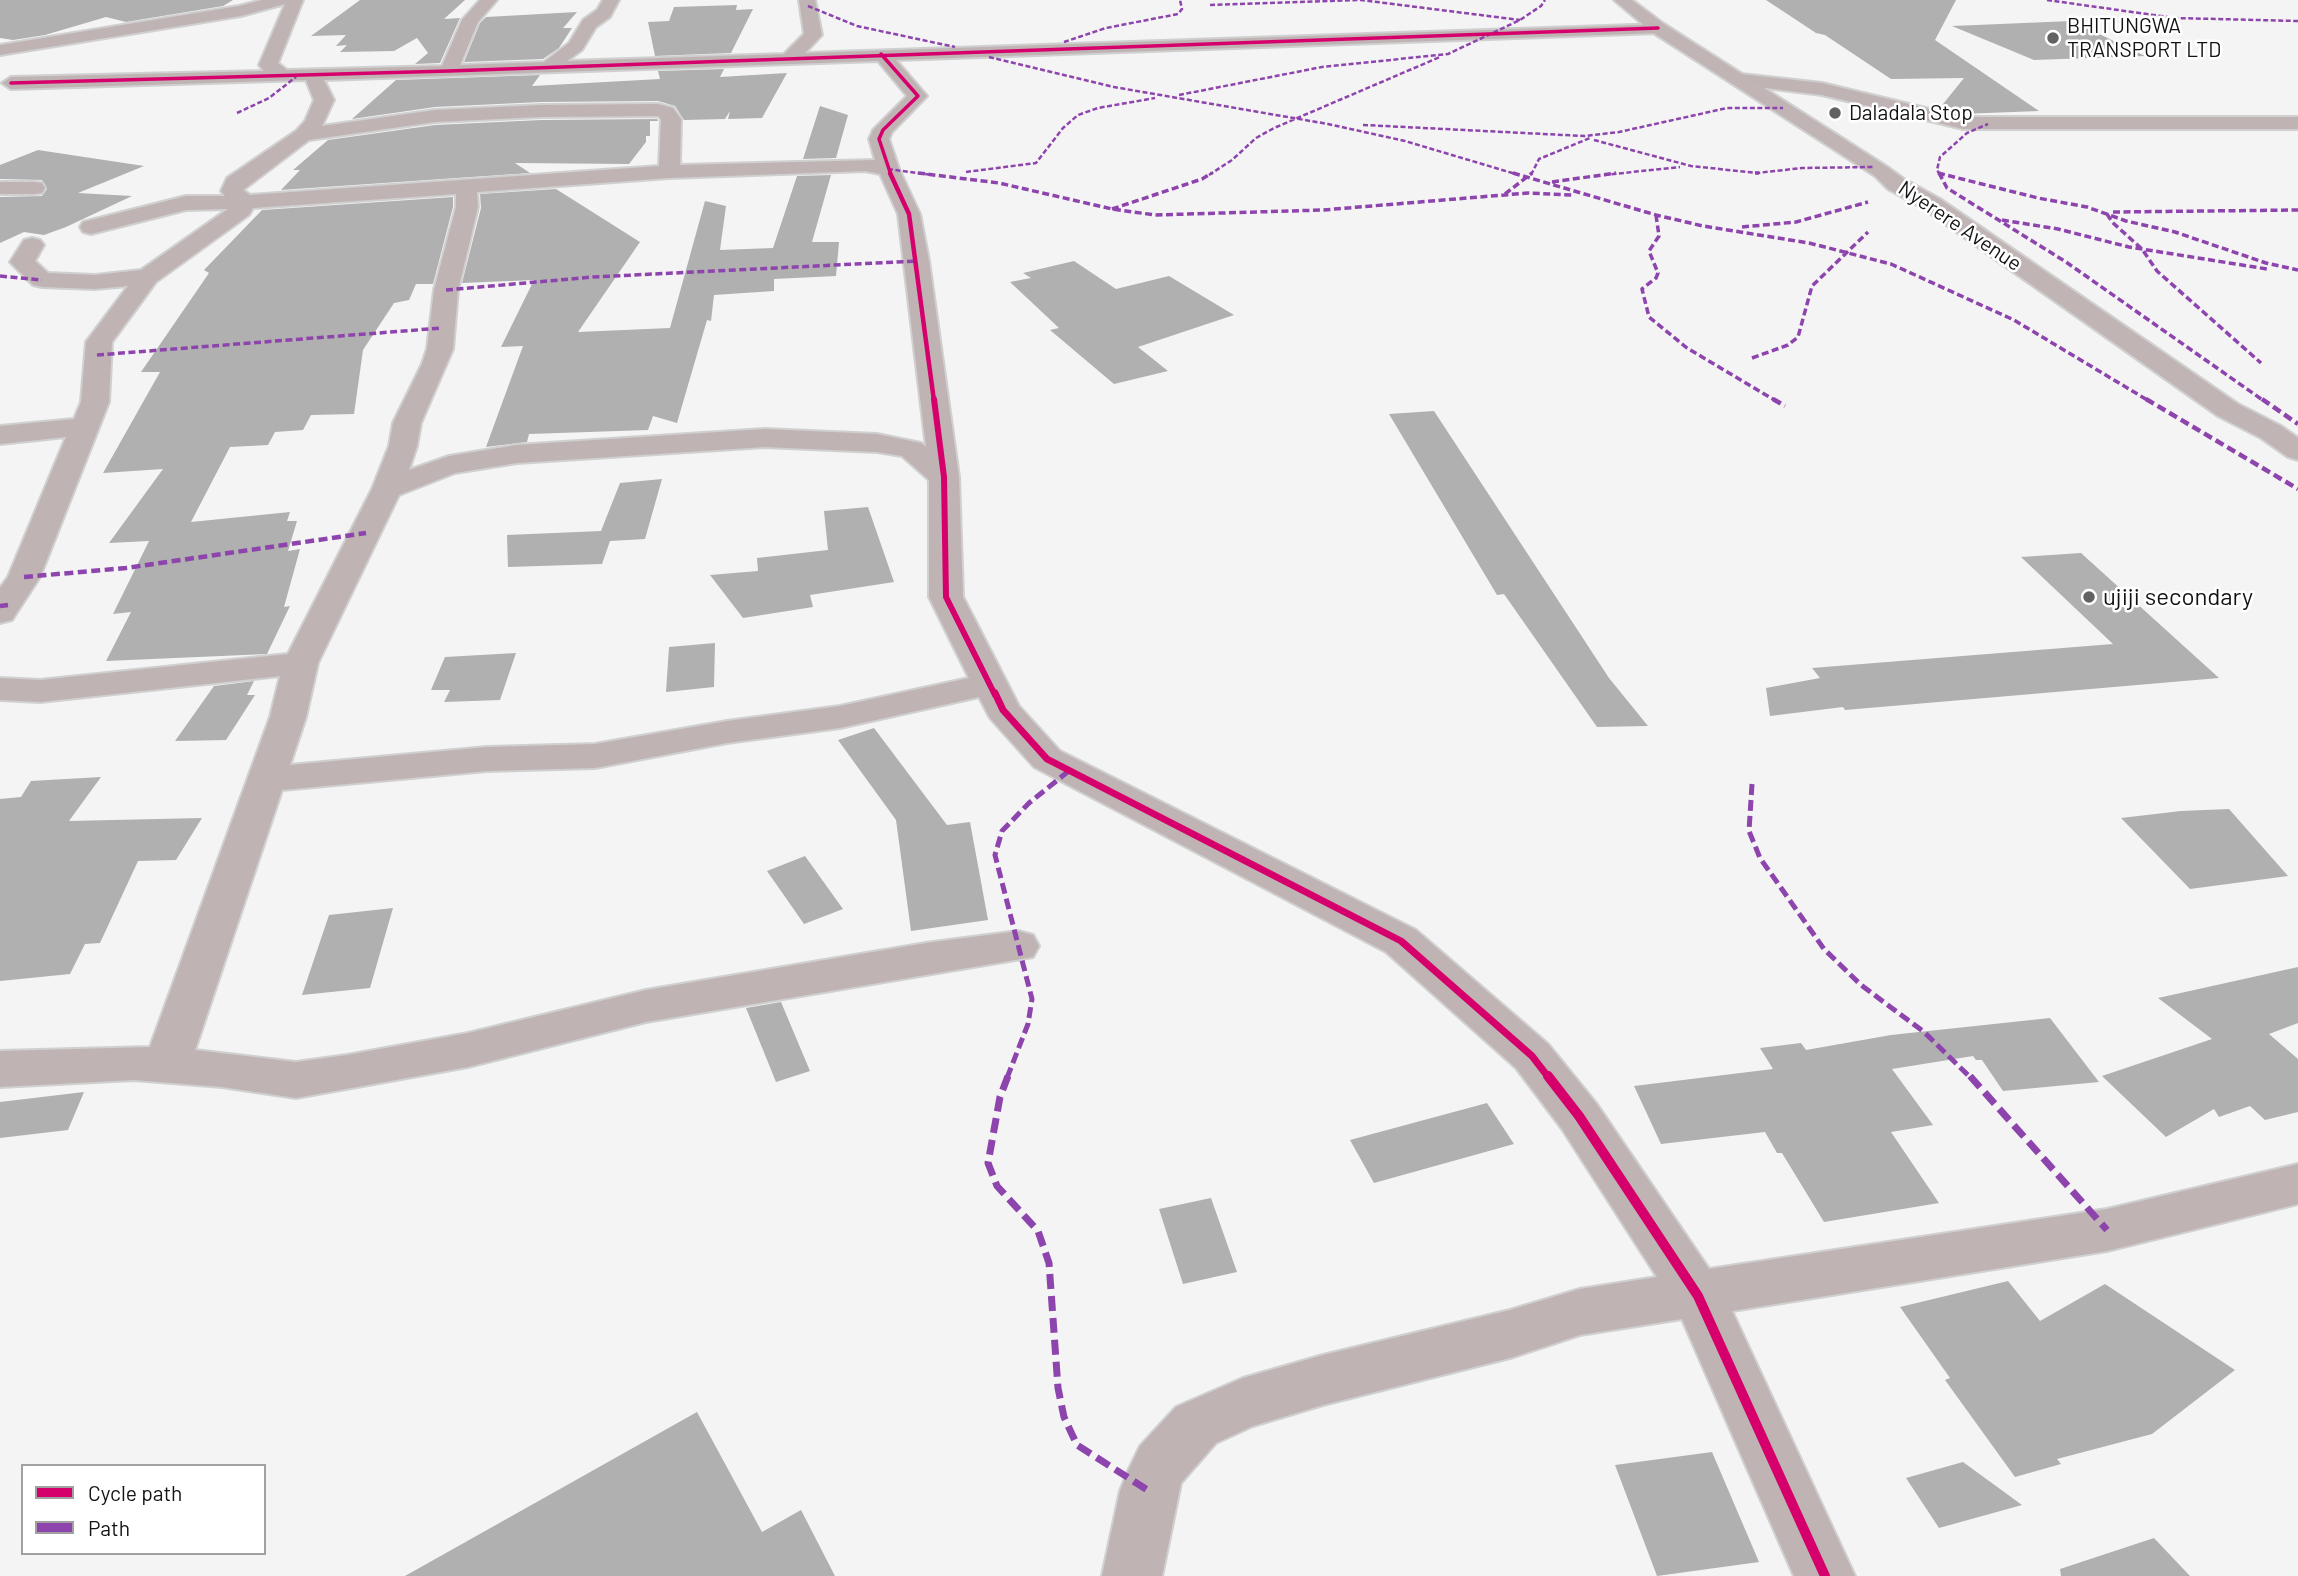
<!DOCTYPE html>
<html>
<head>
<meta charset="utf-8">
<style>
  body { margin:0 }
  #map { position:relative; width:2298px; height:1576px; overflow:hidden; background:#f4f4f4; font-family:Barlow,sans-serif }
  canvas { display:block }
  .legend { position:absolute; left:21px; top:1464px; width:245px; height:91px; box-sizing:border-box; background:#fff; border:2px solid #a1a1a1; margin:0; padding:9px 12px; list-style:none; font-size:21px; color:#131314 }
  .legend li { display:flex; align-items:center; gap:14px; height:35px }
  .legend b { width:35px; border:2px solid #a1a1a1 }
</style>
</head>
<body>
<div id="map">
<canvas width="2298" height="1576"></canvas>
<ul class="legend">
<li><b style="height:9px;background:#d6006c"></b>Cycle path</li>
<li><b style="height:9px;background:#8e44ad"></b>Path</li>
</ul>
</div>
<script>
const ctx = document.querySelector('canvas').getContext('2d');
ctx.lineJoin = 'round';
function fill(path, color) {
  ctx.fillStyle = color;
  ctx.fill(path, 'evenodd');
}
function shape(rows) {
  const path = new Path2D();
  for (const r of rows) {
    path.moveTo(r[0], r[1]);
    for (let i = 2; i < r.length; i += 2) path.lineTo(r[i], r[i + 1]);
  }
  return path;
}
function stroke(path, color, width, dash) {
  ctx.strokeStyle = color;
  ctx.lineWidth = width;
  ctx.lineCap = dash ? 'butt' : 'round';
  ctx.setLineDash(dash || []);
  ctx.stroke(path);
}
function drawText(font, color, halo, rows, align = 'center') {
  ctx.font = font + ' Barlow,sans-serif';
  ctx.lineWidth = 5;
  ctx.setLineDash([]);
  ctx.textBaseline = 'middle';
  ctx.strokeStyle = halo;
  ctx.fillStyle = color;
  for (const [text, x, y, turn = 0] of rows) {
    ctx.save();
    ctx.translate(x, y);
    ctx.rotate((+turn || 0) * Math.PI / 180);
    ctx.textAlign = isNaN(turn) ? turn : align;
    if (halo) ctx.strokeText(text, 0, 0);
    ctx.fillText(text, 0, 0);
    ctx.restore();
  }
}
const building = shape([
  [0,0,233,0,223,6,126,22,106,17,45,35,13,40,0,38],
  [360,0,465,0,444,19,460,18,440,63,415,64,428,53,417,38,394,51,340,52,347,45,336,46,346,35,311,36],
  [1766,0,1956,0,1935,40,2039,111,1960,114,1939,109,1964,78,1891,79,1825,35,1816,33],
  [737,5,736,10,753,9,731,53,655,56,648,22,669,21,674,7],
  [577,12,563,28,572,28,559,48,543,59,464,62,480,23,486,17],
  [2072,21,2145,56,2034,60,1952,26],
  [724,69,720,77,787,73,762,118,728,119,730,111,725,119,684,120,675,106,658,101,541,102,435,107,352,119,396,80,540,75,532,86,660,79,658,71],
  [820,106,848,115,836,158,803,159],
  [657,119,658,121,650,121,650,136,646,136,646,142,629,164,515,163,530,173,281,190,300,170,293,170,328,140,435,125,541,120],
  [38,150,144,166,78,193,132,196,66,227,44,235,24,232,0,243,0,197,42,196,47,189,42,180,0,179,0,165],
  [831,175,812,242,839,242,836,276,774,279,774,291,714,295,711,321,707,320,677,423,653,416,648,430,529,434,527,442,486,447,523,346,501,347,534,280,462,283,481,208,480,194,556,189,640,242,578,332,670,328,705,201,726,206,720,250,773,248,797,176],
  [453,197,453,207,433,284,416,284,409,300,394,303,363,350,354,414,311,415,303,430,275,432,268,445,230,447,191,522,290,512,287,521,297,521,288,551,300,549,284,607,290,606,267,654,106,661,131,612,113,614,149,541,109,543,163,469,103,473,160,372,141,372,209,273,204,270,262,210],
  [1074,261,1116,289,1169,276,1234,315,1138,347,1168,371,1114,384,1050,330,1059,328,1010,282,1031,278,1023,273],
  [1434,411,1609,678,1648,726,1597,727,1504,594,1497,595,1389,414],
  [662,479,645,539,610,541,602,564,508,567,507,535,601,531,620,483],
  [868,507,894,582,810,595,813,607,743,618,710,575,758,571,757,558,828,550,824,511],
  [2081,553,2219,678,1845,710,1843,707,1770,716,1766,688,1820,678,1812,668,2113,644,2021,557],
  [715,643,714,687,666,692,669,647],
  [516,653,500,700,444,702,450,690,431,690,445,657],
  [254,681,247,695,255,695,226,740,175,741,214,686],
  [874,728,947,825,970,822,988,920,911,931,896,820,838,740],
  [101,777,69,821,202,818,176,860,138,861,100,943,85,944,70,974,0,981,0,799,21,797,31,781],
  [2229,809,2288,876,2190,889,2121,818,2181,811],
  [805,856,843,909,804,924,767,871],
  [393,908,370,988,302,995,329,915],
  [2298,967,2298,1023,2269,1034,2298,1059,2298,1112,2265,1120,2250,1106,2219,1117,2214,1109,2166,1137,2102,1076,2212,1039,2158,998],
  [781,1002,810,1071,776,1082,746,1008],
  [2050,1018,2099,1082,2003,1091,1982,1060,1976,1060,1973,1056,1892,1069,1933,1125,1891,1132,1939,1203,1824,1222,1782,1153,1777,1153,1765,1132,1661,1144,1634,1086,1773,1069,1760,1048,1801,1043,1806,1050,1891,1035],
  [84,1092,68,1130,0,1138,0,1102],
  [1487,1103,1514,1144,1374,1183,1350,1140],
  [1211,1198,1237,1272,1183,1284,1159,1209],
  [2008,1281,2040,1321,2105,1284,2235,1370,2152,1434,2057,1459,2061,1464,2015,1477,1945,1380,1950,1378,1900,1307],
  [697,1412,762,1532,801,1510,835,1576,405,1576],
  [1712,1452,1759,1562,1657,1576,1615,1465],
  [1963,1462,2022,1505,1939,1528,1906,1478],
  [2154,1538,2190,1576,2061,1576,2060,1569]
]);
const street = shape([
  [262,0,303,0,278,63,287,70,442,66,462,20,480,0,497,0,478,22,460,65,544,62,569,43,583,20,597,10,603,0,619,0,610,17,596,27,582,50,567,61,784,54,804,34,799,0,815,0,822,35,805,53,1664,24,1667,28,1658,33,896,60,927,96,892,132,889,139,899,169,920,214,929,261,959,477,963,597,1019,706,1060,751,1416,930,1548,1044,1596,1103,1709,1269,2107,1209,2298,1164,2298,1204,2107,1251,1732,1311,1855,1576,1794,1576,1682,1319,1580,1335,1510,1358,1323,1405,1253,1426,1216,1443,1181,1483,1162,1576,1102,1576,1120,1491,1128,1471,1140,1446,1176,1407,1243,1378,1323,1355,1510,1310,1580,1289,1657,1277,1562,1129,1516,1068,1386,952,1034,767,990,718,979,697,840,728,727,743,595,768,487,771,282,790,195,1050,296,1062,347,1055,468,1033,646,990,926,943,1018,931,1033,935,1039,946,1033,957,646,1022,468,1067,296,1098,222,1087,134,1080,0,1087,0,1051,150,1047,270,717,280,676,40,702,0,700,0,678,40,680,288,654,372,489,389,446,393,423,422,364,427,349,434,290,456,207,456,194,253,208,249,215,156,282,112,342,109,402,40,577,12,620,0,623,0,588,8,577,66,437,0,444,0,426,74,419,81,402,86,342,128,286,95,289,42,287,33,285,10,262,24,240,32,238,40,240,44,245,35,261,48,273,95,275,141,270,228,209,186,210,91,234,83,232,80,227,83,222,186,196,225,196,221,191,227,178,296,131,305,121,314,100,306,80,11,89,2,83,11,77,264,71,259,65,285,4,241,16,0,55,0,45,239,6,262,0],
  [878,61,907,96,873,130,869,139,875,160,680,165,681,119,673,108,658,104,541,105,435,110,322,126,334,100,324,80,878,61],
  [658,116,661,119,659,166,250,195,243,190,309,140,435,122,541,117,658,116],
  [865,171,880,174,898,214,926,447,921,443,877,434,765,429,517,445,449,456,409,470,417,446,421,423,453,349,458,290,478,207,477,192,669,178,865,171],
  [765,447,877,452,902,456,929,480,929,597,969,678,840,706,727,721,595,744,487,747,290,765,306,717,318,663,399,495,455,473,517,463,765,447],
  [1741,74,1822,83,1963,117,2298,117,2298,129,1963,129,1822,95,1734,84,1732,80,1734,76,1741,74],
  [0,182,34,182,42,183,45,188,42,193,34,194,0,194,0,182]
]);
const primary = shape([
  [1614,0,1632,0,1664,24,1889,168,1904,179,1940,199,2238,404,2281,426,2298,438,2298,460,2288,457,2261,438,2218,416,1924,209,1888,189,1875,176,1652,32,1614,0]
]);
const quietFar4 = shape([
  [2047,0,2175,18,2298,21],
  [1210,5,1361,0,1520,20],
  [808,6,857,26,955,47],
  [1064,42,1106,28,1178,14,1182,9,1180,0],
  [989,57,1114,87,1328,124,1405,141,1519,175],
  [1179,95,1322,67,1448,54,1520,20,1541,6,1545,0],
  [237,113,269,98,296,77],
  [1363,125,1585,136,1619,132,1727,108,1783,108],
  [1594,140,1691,166,1757,173,1802,168,1873,167],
  [888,169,932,175],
  [966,172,1036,163,1063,128,1078,115,1098,108,1155,98],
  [1938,173,1944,175],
  [1209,175,1232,160,1256,138,1274,128,1440,57],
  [1531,175,1539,159,1590,138],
  [1604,175,1680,167],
  [1940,175,1937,170,1940,157,1967,133,1988,124]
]);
const quietFar3 = shape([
  [918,173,999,183,1112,209,1155,215,1323,210,1528,193,1572,195],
  [1513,173,1656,215,1703,226,1809,243,1891,264,2014,320,2149,401],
  [1755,173,1759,173],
  [1938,173,2038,198,2087,207,2126,221,2175,232,2266,263,2298,270],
  [1939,173,1947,188,2066,262,2264,401],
  [1552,182,1616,173],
  [1505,194,1532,173],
  [1112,209,1202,179,1212,173],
  [2113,212,2298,210],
  [2107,214,2112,222,2142,249,2157,271,2261,363],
  [1656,215,1659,236,1649,251,1658,273,1656,278,1642,289,1649,317,1687,348,1776,401],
  [2002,220,2058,229,2129,247,2267,269],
  [1742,227,1796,222,1868,202],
  [0,276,42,280],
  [446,290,593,277,917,261],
  [97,355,442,328],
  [1752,358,1788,345,1798,337,1812,286,1868,232]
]);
const quietFar2 = shape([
  [1773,399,1785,406],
  [2146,399,2298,489],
  [2262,399,2298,424],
  [24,577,126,568,366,533],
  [0,606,8,605]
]);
const quietFar1 = shape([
  [1752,784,1749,831,1760,858,1824,949,1861,985,1924,1032,1971,1078],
  [1007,1078,1028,1024,1032,999,995,855,1002,831,1029,803,1070,770]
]);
const quiet = shape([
  [1008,1076,1000,1097,988,1163,997,1186,1038,1231,1049,1263,1058,1388,1064,1417,1077,1445,1149,1491],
  [1970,1076,2107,1230]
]);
const cyclewayFar4 = shape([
  [881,54,918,96,883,130,879,139,891,175],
  [11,83,449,71,1658,28]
]);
const cyclewayFar3 = shape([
  [890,173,909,214,934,401]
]);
const cyclewayFar2 = shape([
  [934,399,944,477,946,597,995,695]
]);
const cyclewayFar1 = shape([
  [995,693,1003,710,1047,759,1401,941,1532,1056,1549,1078]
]);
const cycleway = shape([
  [1548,1076,1579,1116,1698,1296,1825,1576]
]);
const markers = [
  [2053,38,7,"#626262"],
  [1835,113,7,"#626262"],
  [2089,597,7,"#626262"]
];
const farPoinames = [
  ["BHITUNGWA",2067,26],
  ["TRANSPORT LTD",2067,50],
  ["Daladala Stop",1849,113]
];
const farStreetnames = [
  ["Nyerere Avenue",1960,226,34]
];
const poiNames = [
  ["ujiji secondary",2103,597]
];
fill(building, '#b0b0b0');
stroke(street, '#d0d0d0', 4);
stroke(primary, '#d0d0d0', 4);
fill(street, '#bfb3b3');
fill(primary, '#c0b4b4');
stroke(quietFar4, '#8e44ad', 2.5, [5, 2.5]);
stroke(quietFar3, '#8e44ad', 3.5, [7, 3.5]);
stroke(quietFar2, '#8e44ad', 4.5, [9, 4.5]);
stroke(quietFar1, '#8e44ad', 5, [11, 5]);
stroke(quiet, '#8e44ad', 7, [15, 7]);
stroke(cyclewayFar4, '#d6006c', 3.5);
stroke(cyclewayFar3, '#d6006c', 4.5);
stroke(cyclewayFar2, '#d6006c', 6);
stroke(cyclewayFar1, '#d6006c', 7);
stroke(cycleway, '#d6006c', 10);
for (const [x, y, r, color] of markers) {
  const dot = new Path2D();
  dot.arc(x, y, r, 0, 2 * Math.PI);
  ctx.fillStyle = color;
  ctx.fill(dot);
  stroke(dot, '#fff', 2.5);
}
drawText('21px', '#131314', '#fff', farPoinames, 'left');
drawText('21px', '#131314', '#fff', farStreetnames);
drawText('24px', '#131314', '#fff', poiNames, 'left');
</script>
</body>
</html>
